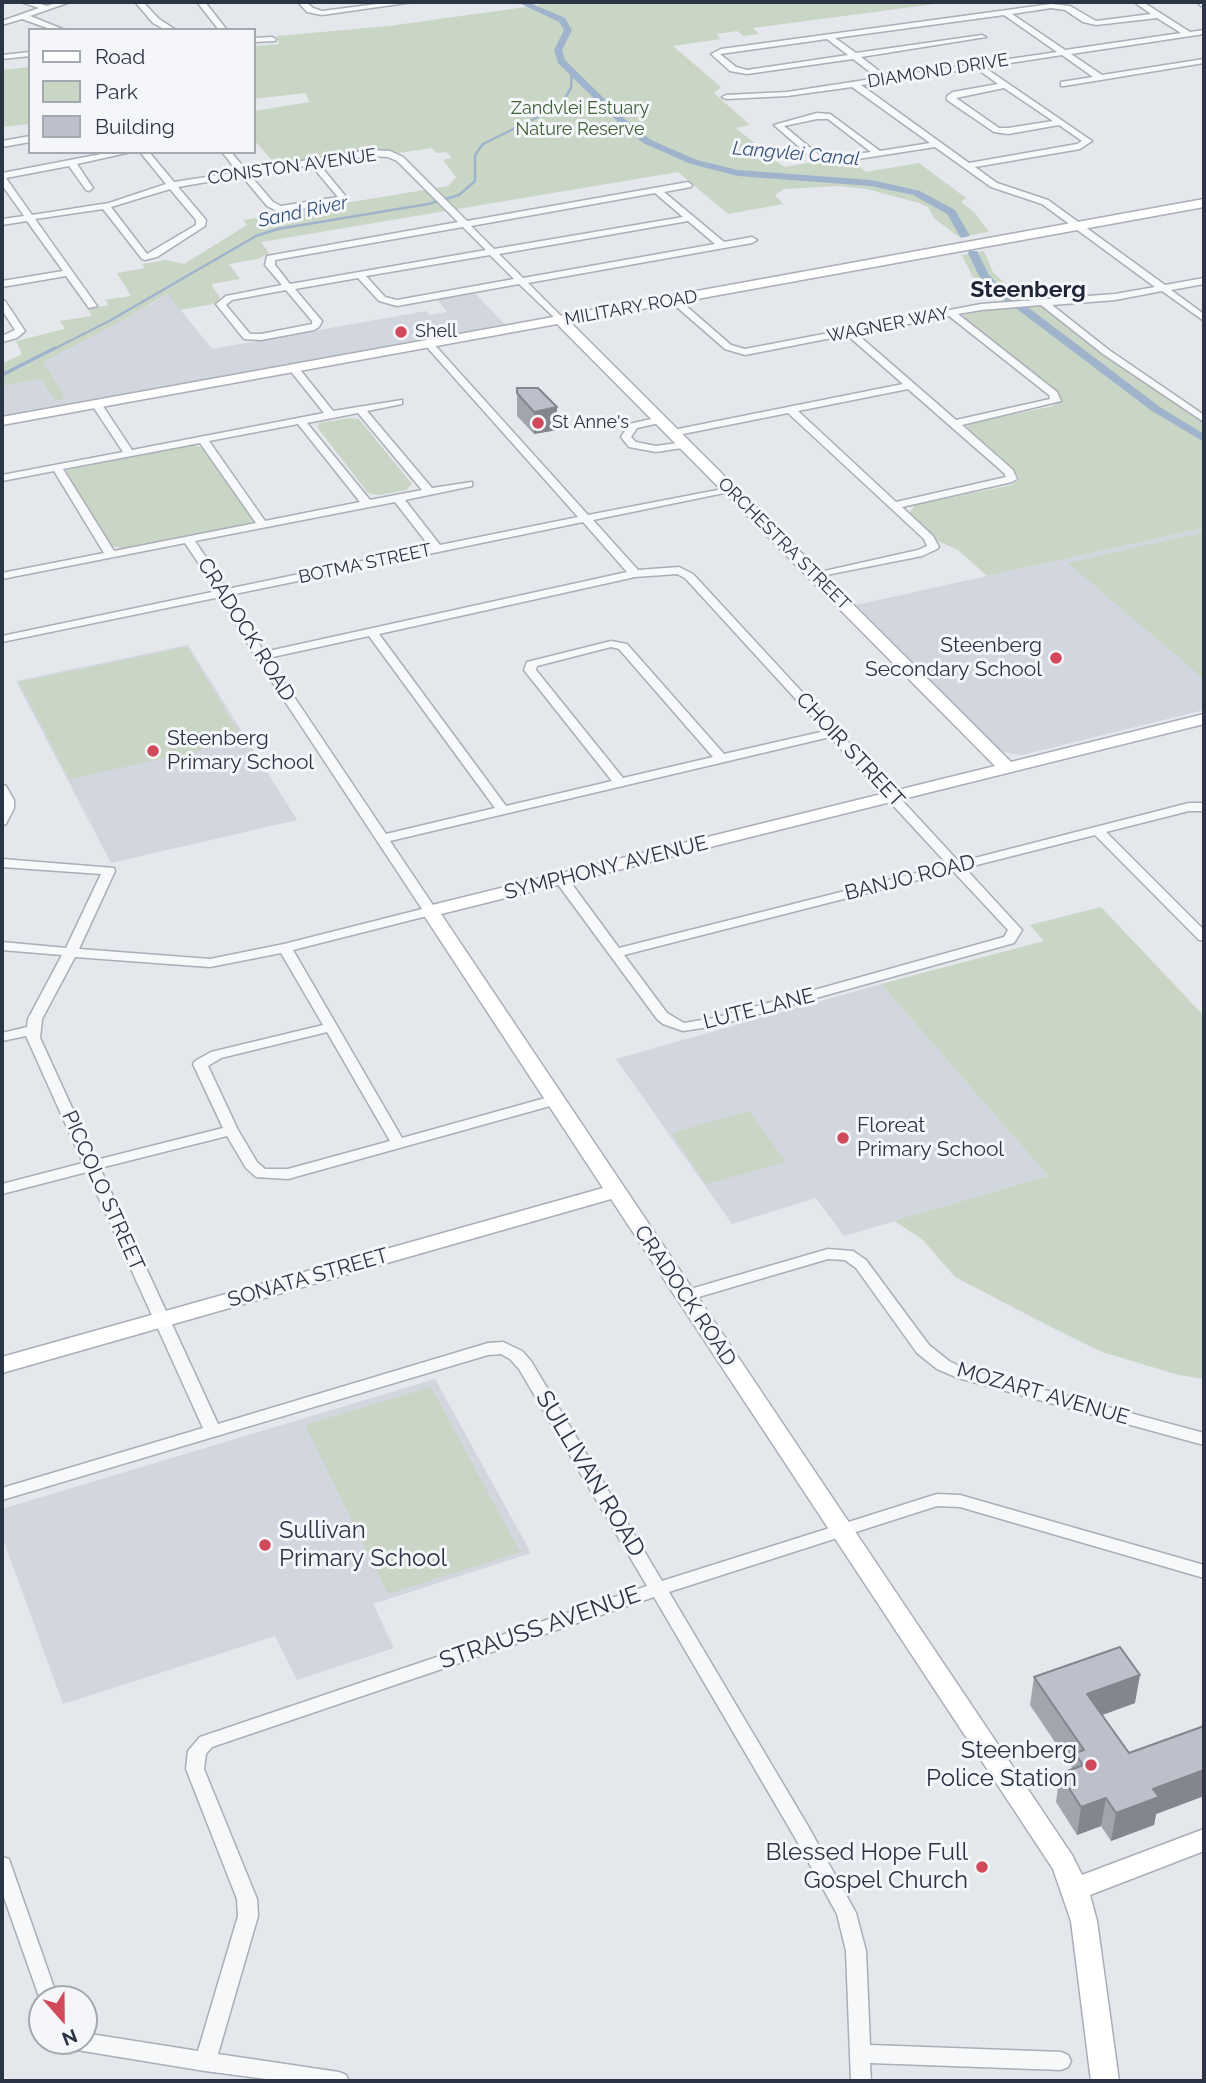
<!DOCTYPE html>
<html>
<head>
<meta charset="utf-8">
<style>
  body { margin:0 }
  #map { position:relative; width:1206px; height:2083px; overflow:hidden; background:#e4e7ec; font-family:Raleway,sans-serif }
  canvas { display:block }
  .frame { position:absolute; inset:0; border:4px solid #2b3445; pointer-events:none }
  .legend { position:absolute; left:28px; top:28px; width:228px; height:126px; box-sizing:border-box; background:#f4f6f9; border:2px solid #a4a8b1; margin:0; padding:9px 12px; list-style:none; font-size:21px; color:#2b3445 }
  .legend li { display:flex; align-items:center; gap:14px; height:35px }
  .legend b { width:35px; border:2px solid #a4a8b1 }
  .north { position:absolute; left:28px; top:1985px; width:70px; height:70px; box-sizing:border-box; background:#f4f6f9; border:2px solid #a4a8b1; border-radius:50%; rotate:159deg; font-size:19px; font-weight:700; line-height:28px; text-align:center; color:#2b3445 }
  .north::after { content:''; display:block; margin:auto; width:24px; height:32px; background:#d1495b; clip-path:polygon(50% 0,100% 100%,50% 72%,0 100%) }
</style>
</head>
<body>
<div id="map">
<canvas width="1206" height="2083"></canvas>
<div class="frame"></div>
<ul class="legend">
<li><b style="height:9px;background:#fff"></b>Road</li>
<li><b style="height:19px;background:#c9d6c5"></b>Park</li>
<li><b style="height:19px;background:#bbc0ca"></b>Building</li>
</ul>
<div class="north">N</div>
</div>
<script>
const ctx = document.querySelector('canvas').getContext('2d');
ctx.lineJoin = 'round';
function fill(path, color) {
  ctx.fillStyle = color;
  ctx.fill(path, 'evenodd');
}
function shape(rows) {
  const path = new Path2D();
  for (const r of rows) {
    path.moveTo(r[0], r[1]);
    for (let i = 2; i < r.length; i += 2) path.lineTo(r[i], r[i + 1]);
  }
  return path;
}
function stroke(path, color, width, dash) {
  ctx.strokeStyle = color;
  ctx.lineWidth = width;
  ctx.lineCap = dash ? 'butt' : 'round';
  ctx.setLineDash(dash || []);
  ctx.stroke(path);
}
function drawText(font, color, halo, rows, align = 'center') {
  ctx.font = font + ' Raleway,sans-serif';
  ctx.lineWidth = 6;
  ctx.setLineDash([]);
  ctx.textBaseline = 'middle';
  ctx.strokeStyle = halo;
  ctx.fillStyle = color;
  for (const [text, x, y, turn = 0] of rows) {
    ctx.save();
    ctx.translate(x, y);
    ctx.rotate((+turn || 0) * Math.PI / 180);
    ctx.textAlign = isNaN(turn) ? turn : align;
    if (halo) ctx.strokeText(text, 0, 0);
    ctx.fillText(text, 0, 0);
    ctx.restore();
  }
}
const built = shape([
  [473,291,509,329,2,421,2,386,41,379,55,401,66,399,42,362,120,322,168,294,212,349,426,311,430,315,447,312,436,298],
  [1204,528,1204,710,1022,755,1002,752,856,605],
  [188,645,297,820,111,863,16,681],
  [881,984,1048,1176,844,1236,816,1198,732,1224,616,1059],
  [435,1379,531,1553,373,1604,394,1648,297,1680,275,1636,63,1704,2,1536,2,1509]
]);
const green = shape([
  [534,2,950,2,753,28,759,34,744,36,737,31,717,34,721,39,673,46,721,87,714,93,750,125,736,128,784,167,815,162,826,165,852,161,866,172,919,163,966,198,961,202,974,212,989,232,959,237,935,219,928,207,919,203,867,189,838,186,784,189,775,195,783,204,728,214,678,172,261,242,269,253,258,259,229,264,240,279,211,284,220,298,213,304,180,310,167,294,120,322,43,362,66,399,55,401,41,379,2,386,2,364,22,354,16,341,65,329,60,321,91,316,88,309,109,305,105,300,131,296,117,273,145,268,142,264,166,260,184,264,247,225,243,220,448,186,456,177,443,160,452,158,446,152,437,153,431,148,398,153,376,151,277,166,254,140,254,111,310,102,305,93,254,99,254,46,279,44,277,36,389,26,540,5],
  [30,67,30,124,2,127,2,70],
  [984,251,993,272,1021,299,1002,301,972,276,962,255],
  [1033,305,1042,306,1109,357,1204,421,1204,528,987,576,958,550,938,541,909,514,915,505,1012,485,1019,480,1017,474,967,431,967,427,972,423,1053,406,1060,401,1060,396,962,316,988,308],
  [349,418,359,419,412,484,406,490,379,495,368,493,317,427,319,423],
  [192,445,204,448,253,518,253,522,126,549,111,546,66,474,67,470],
  [1204,532,1204,679,1068,563],
  [187,647,244,741,69,779,19,682],
  [1101,907,1204,1016,1204,1379,1179,1375,1102,1352,1051,1327,955,1277,922,1239,894,1221,1048,1176,881,984,1044,941,1030,925],
  [749,1111,786,1162,706,1184,672,1133],
  [431,1387,520,1552,388,1594,305,1425]
]);
const streamFar1 = shape([
  [52,350,111,320,256,236,278,229,428,204,459,195,475,181,475,155,483,144,560,106,571,88,572,72]
]);
const stream = shape([
  [2,375,55,348]
]);
const canal = shape([
  [517,2,528,2,565,18,572,30,562,50,565,60,633,127,651,140,697,160,738,170,871,180,920,191,955,210,970,236,961,238,947,214,913,195,871,186,738,176,691,164,645,144,627,131,558,63,554,50,564,30,559,22,517,2],
  [969,251,977,251,989,275,1001,287,1160,407,1204,434,1204,442,1152,411,993,291,979,276,968,253,969,251]
]);
const street = shape([
  [21,2,33,2,47,6,59,2,70,2,30,16,65,30,53,30,22,19,2,25,2,21,39,8,21,2],
  [135,2,143,2,159,19,176,30,166,30,153,23,135,2],
  [197,2,205,2,227,30,219,30,197,2],
  [298,2,306,2,313,8,322,11,393,2,413,2,322,15,307,12,298,2],
  [1134,2,1143,2,1190,32,1204,30,1204,34,1071,54,1102,75,1204,59,1204,63,1064,86,1061,86,1061,82,1093,77,1062,55,984,67,1092,141,1080,149,975,167,997,183,1048,200,1165,285,1204,278,1204,284,1171,290,1204,314,1204,321,1162,291,1115,300,1052,305,1109,350,1204,415,1204,422,1103,354,1041,305,981,310,958,314,1057,392,1061,401,962,425,1013,470,1017,479,1012,482,902,507,933,536,939,547,937,549,922,556,811,578,811,574,918,550,927,546,924,539,788,413,673,436,668,433,673,430,903,384,847,335,745,355,725,349,671,302,671,298,677,298,731,345,745,349,981,304,1115,294,1155,287,1042,204,991,187,935,147,826,164,813,159,774,125,817,113,830,114,880,151,930,143,852,87,787,96,726,99,722,97,726,95,787,92,878,78,853,59,747,74,730,71,711,54,721,49,1051,4,1070,6,1096,21,1151,14,1134,2],
  [1051,8,1065,10,1083,22,1096,25,1157,18,1181,33,1065,50,1012,14,1051,8],
  [1004,15,1057,52,887,77,861,57,986,37,982,35,856,53,835,38,1004,15],
  [827,39,848,55,747,70,736,67,720,54,827,39],
  [976,68,998,84,953,92,947,96,947,100,994,132,1008,134,1059,125,1082,141,1077,144,969,163,861,85,976,68],
  [1004,88,1053,121,1008,128,999,128,956,98,1004,88],
  [817,119,828,119,871,152,827,158,819,155,784,126,817,119],
  [949,316,1049,395,1050,399,956,420,857,334,949,316],
  [908,389,1004,473,1006,477,896,502,798,411,908,389],
  [1197,2,1204,2,1204,6,1201,6,1197,2],
  [272,37,276,39,275,41,254,42,254,38,272,37],
  [30,52,30,56,2,59,2,55,30,52],
  [30,136,30,142,2,147,2,141,30,136],
  [370,150,390,151,403,157,467,221,688,182,692,185,691,187,664,192,724,242,752,237,757,240,752,243,528,283,565,320,560,323,519,284,397,306,379,301,358,278,295,289,322,321,319,327,314,330,261,340,244,339,216,304,226,296,282,285,265,265,267,256,458,222,397,161,388,157,370,156,319,164,347,198,334,205,277,211,267,206,242,176,178,187,206,220,205,226,157,257,145,260,142,259,103,209,35,219,97,306,89,308,66,276,2,287,2,281,63,271,27,221,2,225,2,219,24,216,2,185,2,173,112,152,131,152,77,164,93,188,89,191,86,190,69,166,6,178,32,215,109,203,166,184,140,152,149,152,174,182,238,172,222,152,231,152,246,170,370,150],
  [311,165,338,197,281,206,273,202,250,175,311,165],
  [170,189,196,220,196,225,147,254,111,207,170,189],
  [655,193,683,217,494,249,471,226,655,193],
  [688,221,715,244,523,278,499,254,688,221],
  [463,227,486,250,290,284,275,265,275,260,463,227],
  [490,255,514,279,397,300,385,297,366,276,490,255],
  [286,290,312,321,312,324,261,334,250,334,226,305,232,300,286,290],
  [2,300,5,301,25,331,17,338,2,342,2,336,15,330,2,310,2,300],
  [429,341,432,342,588,515,733,487,733,491,729,492,593,520,638,570,679,567,693,574,959,862,1189,803,1204,803,1204,811,1189,811,1106,832,1204,930,1204,941,1199,940,1095,835,965,868,1022,930,1014,943,715,1026,683,1031,663,1024,657,1019,554,879,561,875,566,876,619,948,948,865,830,737,390,841,437,911,435,914,293,950,402,1138,556,1095,561,1097,563,1100,561,1103,288,1179,256,1177,246,1168,227,1136,100,1168,218,1424,488,1343,503,1342,522,1351,531,1361,662,1581,937,1494,960,1495,1204,1565,1204,1578,960,1507,937,1506,669,1592,808,1826,856,1913,866,1951,870,2045,1061,2052,1068,2055,1071,2061,1068,2067,1061,2070,870,2063,871,2081,851,2081,846,1951,837,1914,794,1836,654,1597,212,1747,206,1754,204,1769,257,1899,258,1916,218,2054,339,2072,346,2075,349,2081,282,2081,205,2071,77,2050,70,2047,67,2041,84,2041,84,2033,198,2051,238,1916,237,1899,186,1769,188,1751,200,1737,647,1586,519,1369,510,1359,501,1354,488,1355,2,1500,2,1488,203,1428,87,1172,2,1194,2,1184,83,1163,26,1036,2,1041,2,1033,27,1027,28,1019,62,955,2,950,2,942,66,948,101,874,2,867,2,859,114,868,115,871,79,949,210,959,284,944,422,909,255,656,220,597,2,642,2,636,217,591,185,543,2,579,2,573,104,553,54,471,2,481,2,475,123,452,92,405,97,402,101,403,132,450,324,413,289,369,294,366,298,367,333,411,402,400,402,404,367,411,432,488,472,482,472,486,405,500,440,545,578,517,426,346,424,344,429,341],
  [358,413,422,490,370,500,307,423,358,413],
  [298,424,360,502,265,521,209,441,298,424],
  [200,443,256,523,114,551,63,469,200,443],
  [395,502,430,547,227,589,195,541,395,502],
  [583,522,627,572,264,652,230,595,583,522],
  [677,574,685,578,825,731,724,754,627,644,611,641,527,662,524,670,612,781,506,806,379,634,635,577,677,574],
  [369,636,495,808,386,834,268,658,369,636],
  [611,647,619,649,713,757,623,778,536,670,537,666,611,647],
  [953,871,1008,930,1004,937,714,1018,684,1023,667,1013,624,955,953,871],
  [281,953,323,1025,211,1052,195,1061,193,1064,223,1128,96,1160,40,1038,42,1019,75,957,210,967,281,953],
  [327,1032,390,1141,288,1169,265,1169,257,1162,238,1130,208,1066,221,1058,327,1032],
  [660,417,665,420,664,422,637,428,631,437,636,442,656,446,685,442,689,443,689,447,656,452,629,447,621,437,629,424,660,417],
  [2,785,6,786,14,800,14,808,6,824,2,825,2,785],
  [828,1249,853,1251,866,1260,929,1345,949,1361,963,1368,1204,1433,1204,1445,958,1378,937,1369,917,1353,856,1268,845,1260,828,1259,685,1301,680,1300,677,1296,680,1292,828,1249],
  [2,1857,9,1859,11,1865,58,1999,42,1999,42,2005,2,1892,2,1857]
]);
const secondary = shape([
  [1204,199,1204,207,570,322,1011,762,1204,714,1204,724,441,914,1072,1855,1082,1875,1204,1829,1204,1851,1090,1895,1097,1921,1119,2081,1091,2081,1071,1921,1053,1869,611,1199,2,1373,2,1357,603,1188,421,911,424,907,995,766,557,324,2,425,2,417,1204,199]
]);
const wall = shape([
  [517,388,557,430,534,434,517,416],
  [1034,1677,1135,1703,1102,1715,1129,1753,1204,1726,1204,1796,1156,1814,1154,1825,1111,1841,1101,1826,1077,1835,1056,1802,1060,1774,1073,1769,1030,1705]
]);
const shadedWall = shape([
  [557,407,557,430,534,434,534,412],
  [1140,1675,1135,1703,1083,1722,1087,1694],
  [1204,1770,1204,1796,1156,1814,1154,1825,1111,1841,1116,1813,1153,1789],
  [1106,1798,1101,1826,1077,1835,1081,1807]
]);
const building = shape([
  [517,388,538,388,557,407,534,412,517,393,517,388],
  [1120,1647,1140,1675,1087,1694,1129,1753,1204,1726,1204,1770,1153,1789,1159,1797,1116,1813,1106,1798,1081,1807,1060,1774,1083,1765,1075,1753,1084,1750,1034,1677,1120,1647]
]);
const markers = [
  [401,332,7,"#d1495b"],
  [538,423,7,"#d1495b"],
  [1056,658,7,"#d1495b"],
  [153,751,7,"#d1495b"],
  [843,1138,7,"#d1495b"],
  [265,1545,7,"#d1495b"],
  [1091,1765,7,"#d1495b"],
  [982,1867,7,"#d1495b"]
];
const farStreetnames = [
  ["DIAMOND DRIVE",938,71,-9],
  ["CONISTON AVENUE",292,167,-8],
  ["MILITARY ROAD",631,308,-10],
  ["WAGNER WAY",888,325,-11],
  ["ORCHESTRA STREET",784,544,45],
  ["BOTMA STREET",365,564,-12]
];
const farParknames = [
  ["Zandvlei Estuary",580,109],
  ["Nature Reserve",580,130]
];
const farPoinames = [
  ["Shell",415,332],
  ["St Anne's",552,423]
];
const farWaternames = [
  ["Langvlei Canal",796,154,5],
  ["Sand River",303,212,-12]
];
const streetNames = [
  ["CRADOCK ROAD",246,630,58],
  ["CHOIR STREET",850,750,47],
  ["SYMPHONY AVENUE",606,868,-14],
  ["BANJO ROAD",910,878,-14],
  ["LUTE LANE",759,1009,-14],
  ["PICCOLO STREET",103,1191,66],
  ["SONATA STREET",308,1278,-16],
  ["CRADOCK ROAD",685,1296,56],
  ["MOZART AVENUE",1043,1394,16]
];
const poiNames = [
  ["Steenberg",1042,646,"right"],
  ["Secondary School",1042,670,"right"],
  ["Steenberg",167,739],
  ["Primary School",167,763],
  ["Floreat",857,1126],
  ["Primary School",857,1150]
];
const farDistrictnames = [
  ["Steenberg",1028,290]
];
const nearStreetnames = [
  ["SULLIVAN ROAD",590,1474,59],
  ["STRAUSS AVENUE",540,1628,-19]
];
const nearPoinames = [
  ["Sullivan",279,1531,"left"],
  ["Primary School",279,1559,"left"],
  ["Steenberg",1077,1751],
  ["Police Station",1077,1779],
  ["Blessed Hope Full",968,1853],
  ["Gospel Church",968,1881]
];
fill(built, '#d2d6de');
fill(green, '#c9d6c5');
stroke(streamFar1, '#9fb4cc', 2.5);
stroke(stream, '#9fb4cc', 3.5);
fill(canal, '#9fb4cc');
stroke(street, '#a9aeb7', 3);
stroke(secondary, '#a9aeb7', 3);
fill(street, '#f7f8fa');
fill(secondary, '#fff');
fill(wall, '#a1a5ae');
fill(shadedWall, '#83868d');
fill(building, '#bbc0ca');
stroke(building, '#83868d', 2);
for (const [x, y, r, color] of markers) {
  const dot = new Path2D();
  dot.arc(x, y, r, 0, 2 * Math.PI);
  ctx.fillStyle = color;
  ctx.fill(dot);
  stroke(dot, '#f4f6f9', 2.5);
}
drawText('18px', '#2b3445', '#f4f6f9', farStreetnames);
drawText('18px', '#3f6138', '#f4f6f9', farParknames);
drawText('18px', '#2b3445', '#f4f6f9', farPoinames, 'left');
drawText('italic 19px', '#34527a', '#f4f6f9', farWaternames);
drawText('21px', '#2b3445', '#f4f6f9', streetNames);
drawText('21px', '#2b3445', '#f4f6f9', poiNames, 'left');
drawText('bold 23px', '#1d2536', '#f4f6f9', farDistrictnames);
drawText('24px', '#2b3445', '#f4f6f9', nearStreetnames);
drawText('24px', '#2b3445', '#f4f6f9', nearPoinames, 'right');
</script>
</body>
</html>
